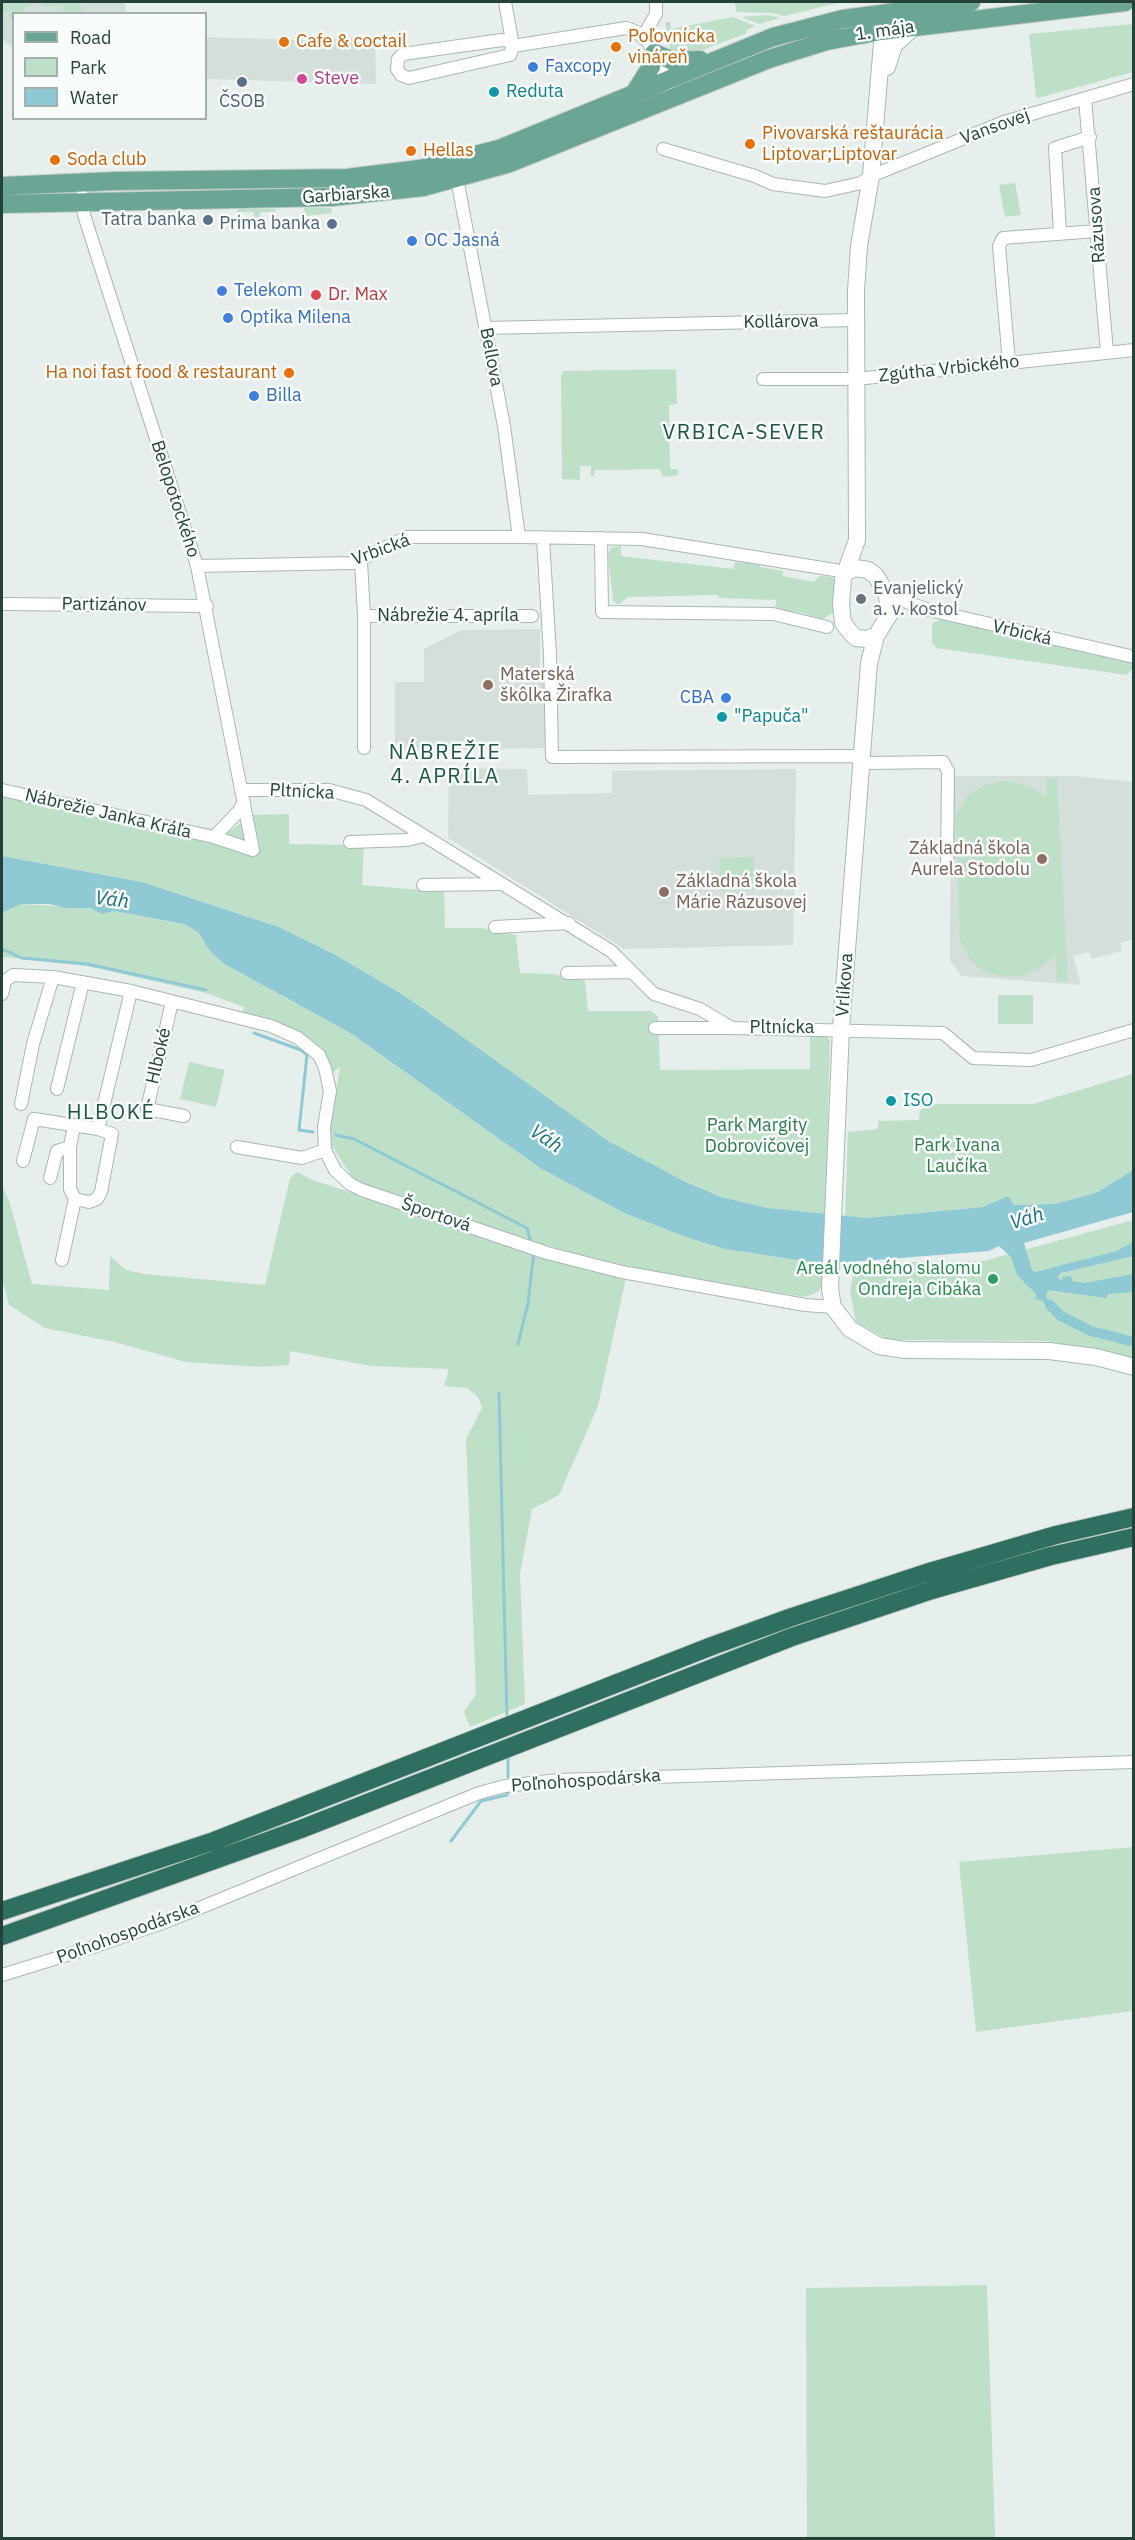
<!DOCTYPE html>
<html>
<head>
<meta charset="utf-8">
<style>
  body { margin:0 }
  #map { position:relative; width:1135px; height:2540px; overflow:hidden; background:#e6efeb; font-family:"IBM Plex Sans",sans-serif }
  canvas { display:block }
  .frame { position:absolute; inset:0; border:3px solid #24423a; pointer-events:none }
  .legend { position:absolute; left:12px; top:12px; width:195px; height:108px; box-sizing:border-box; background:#f7fbf9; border:2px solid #a3b1ad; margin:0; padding:8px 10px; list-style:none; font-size:18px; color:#24423a }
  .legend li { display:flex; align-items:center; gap:12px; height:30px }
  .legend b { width:30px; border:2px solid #a3b1ad }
</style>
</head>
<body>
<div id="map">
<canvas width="1135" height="2540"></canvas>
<div class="frame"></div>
<ul class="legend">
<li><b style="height:8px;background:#6aa596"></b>Road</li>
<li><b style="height:16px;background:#bfe0c8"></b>Park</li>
<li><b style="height:16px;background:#8ec9d4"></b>Water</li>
</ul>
</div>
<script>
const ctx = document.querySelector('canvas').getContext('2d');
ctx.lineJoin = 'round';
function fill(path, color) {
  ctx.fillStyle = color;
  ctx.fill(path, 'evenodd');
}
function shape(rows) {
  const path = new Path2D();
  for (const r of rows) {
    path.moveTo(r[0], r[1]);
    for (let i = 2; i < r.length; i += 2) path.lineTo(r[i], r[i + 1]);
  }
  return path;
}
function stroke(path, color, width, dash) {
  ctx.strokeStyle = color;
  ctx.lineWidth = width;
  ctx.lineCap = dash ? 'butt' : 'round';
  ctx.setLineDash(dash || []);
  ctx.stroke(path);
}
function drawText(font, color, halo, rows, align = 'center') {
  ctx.font = font + ' "IBM Plex Sans",sans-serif';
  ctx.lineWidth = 5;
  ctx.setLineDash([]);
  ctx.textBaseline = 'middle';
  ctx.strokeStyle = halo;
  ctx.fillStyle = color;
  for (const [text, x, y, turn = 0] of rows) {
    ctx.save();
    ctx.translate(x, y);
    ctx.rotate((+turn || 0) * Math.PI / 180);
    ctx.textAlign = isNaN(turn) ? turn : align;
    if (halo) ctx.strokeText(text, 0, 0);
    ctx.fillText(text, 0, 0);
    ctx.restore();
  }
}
const built = shape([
  [2,2,124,2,127,13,14,14,13,49,2,38],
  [206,37,297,40,375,37,376,84,206,79],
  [540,629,540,675,544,675,545,748,395,750,395,682,424,682,424,649,462,630],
  [449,768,527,769,528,795,612,793,612,771,796,769,793,945,624,949,448,838],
  [951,776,1073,776,1133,782,1133,939,1120,943,1122,951,1091,959,1089,952,1073,956,1081,985,962,976,950,961]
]);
const green = shape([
  [2,2,32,2,32,5,23,10,23,13,14,14,13,20,9,18,9,11,2,13],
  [41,2,79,2,83,13,63,13,62,5,43,7],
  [734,2,836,2,838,3,784,16,772,13,737,12],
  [768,15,780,18,759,24,741,17],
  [733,17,755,26,746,30,747,33,698,52,679,54,670,49,665,22,670,22,671,29],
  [1133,24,1133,72,1038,98,1036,97,1029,34],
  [1015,183,1021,215,1005,217,999,185],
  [331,208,332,213,305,216,304,208],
  [239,209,276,209,275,212,261,212,259,218,254,216,254,212,236,212],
  [676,369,677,404,669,405,670,469,678,469,678,475,663,477,660,469,595,470,594,476,591,476,591,466,580,466,580,480,562,479,561,376,563,371],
  [621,546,621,556,733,569,735,562,744,563,747,561,760,563,760,567,783,571,783,576,813,582,820,576,830,577,835,579,835,612,823,619,799,612,775,611,776,600,719,598,718,595,627,597,620,604,616,604,613,600,608,555,611,548],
  [941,619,1131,662,1133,668,1127,675,936,648,935,645,932,644,932,627,933,623],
  [1057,778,1068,981,1057,982,1055,955,1042,967,1024,975,1005,977,985,972,970,960,960,941,955,816,968,795,985,785,1003,781,1020,783,1035,789,1046,798,1046,779],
  [2,795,213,843,252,815,289,814,289,844,364,845,362,885,444,892,445,928,482,928,516,935,520,973,553,974,585,981,588,1011,651,1011,658,1016,660,1070,810,1069,810,1033,826,1035,830,1041,825,1214,768,1208,721,1197,661,1170,608,1141,562,1111,405,996,334,954,279,927,142,882,2,856],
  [754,857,754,890,720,891,719,858],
  [21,904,91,908,101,914,114,911,184,924,198,932,210,951,272,990,352,1034,540,1168,624,1213,726,1249,823,1264,822,1286,818,1292,805,1297,627,1268,520,1238,368,1188,353,1179,330,1143,330,1129,340,1067,325,1079,314,1056,299,1043,241,1019,244,1007,206,993,87,966,2,957,2,913],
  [998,995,1033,995,1033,1024,998,1024],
  [189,1062,225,1070,216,1107,180,1099],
  [1133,1074,1133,1170,1096,1193,1054,1204,1014,1205,1008,1196,983,1207,867,1218,845,1216,848,1132,878,1129,878,1121,919,1120,920,1110,936,1104,1033,1104],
  [297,1172,315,1181,626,1278,598,1406,559,1495,532,1509,520,1574,525,1704,470,1727,464,1712,476,1694,466,1439,482,1408,478,1397,467,1388,444,1386,449,1369,371,1366,290,1351,289,1365,259,1367,186,1362,114,1342,45,1328,9,1305,2,1278,2,1187,9,1200,32,1284,109,1290,110,1256,126,1270,145,1274,265,1285,290,1178],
  [1133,1220,1133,1359,1048,1341,889,1340,856,1322,850,1290,854,1269,910,1262,984,1261],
  [1133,1847,1133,2011,976,2032,959,1862],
  [987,2285,995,2538,807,2538,806,2288]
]);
const water = shape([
  [2,856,142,882,279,927,334,954,405,996,608,1141,684,1181,721,1197,768,1208,867,1218,983,1207,1008,1196,1014,1205,1054,1204,1096,1193,1133,1170,1133,1212,1024,1243,1032,1270,1035,1272,1117,1251,1133,1242,1133,1256,1061,1273,1057,1277,1062,1281,1063,1277,1071,1276,1072,1281,1085,1283,1133,1274,1133,1292,1108,1294,1106,1298,1048,1290,1046,1297,1064,1312,1055,1315,1047,1309,1043,1301,1036,1299,1036,1294,1017,1275,1011,1257,999,1246,989,1251,823,1264,726,1249,689,1238,624,1213,540,1168,352,1034,223,963,210,951,198,932,184,924,114,911,101,914,91,908,67,908,49,904,21,904,2,913]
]);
const stream = shape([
  [2,949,22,958,87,964,206,990],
  [254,1033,301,1050,307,1055,299,1130,313,1132],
  [336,1135,354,1139,527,1228,531,1243],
  [1130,1341,1134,1342],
  [518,1344,528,1303,534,1252],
  [499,1393,507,1719],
  [508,1777,508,1755],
  [451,1841,481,1801,507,1795,508,1792]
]);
const canal = shape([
  [1050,1305,1061,1316,1091,1331,1130,1341]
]);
const street = shape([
  [505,2,513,46,510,55,409,78,401,75,397,69,398,59,403,54,502,40,509,41,513,46],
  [643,37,656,14,656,2],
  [513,46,626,28,637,32,649,43,669,87],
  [1085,99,1107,352],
  [663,149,755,176,773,184,825,191,861,183,871,176,1004,122,1134,84],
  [457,179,504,426,519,537],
  [1060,233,1055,148,1090,137],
  [485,328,856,320],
  [1009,363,999,246,1003,238,1097,231],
  [763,379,856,379,1134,350],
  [543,538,550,655,552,757,854,756,868,763,943,762,948,771,947,867],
  [601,538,602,612,773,614,827,627],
  [361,561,364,616,364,748],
  [197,566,353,563,407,537,519,537,642,539,847,572],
  [887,595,929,610,1134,657],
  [2,604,207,606],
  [364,616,532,616],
  [2,790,214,837,253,850,197,566,84,215,82,196],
  [241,790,329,790,366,800,611,951,654,994,700,1009,732,1028,943,1033,973,1058,1031,1060,1134,1030],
  [214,837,238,812,244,802],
  [350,842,407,840,424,836],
  [423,885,500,884],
  [495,927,569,923],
  [567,973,631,972],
  [2,994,5,981,13,975,53,977,131,991,271,1026,298,1038,319,1055,325,1068,330,1091,324,1127,325,1150,335,1170,350,1184,362,1190,547,1253,622,1272,805,1305,833,1307],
  [172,1002,147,1109,184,1116],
  [655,1028,731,1028],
  [57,1089,83,982],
  [21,1104,33,1044,53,977],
  [74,1125,70,1147,70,1189,75,1199],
  [237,1147,302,1158,325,1150],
  [23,1161,34,1119,98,1129],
  [50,1178,57,1151,70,1147],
  [62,1260,75,1199,89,1202,97,1199,101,1192,112,1134,98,1129,131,991],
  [2,1975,96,1946,168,1921,479,1793,505,1786,558,1780,1134,1762]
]);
const secondary = shape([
  [887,67,894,45,914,27],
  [847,572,855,568,868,570,876,576,887,595,889,615,876,636,866,639,856,638,851,633,843,623,841,604,843,579,857,540,856,291,859,246,871,176,882,43,879,18],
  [876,636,869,663,841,1028,830,1289,833,1307,850,1329,879,1346,905,1350,1049,1351,1096,1357,1134,1367]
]);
const primary = shape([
  [635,92,651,67,654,53,673,61,700,60],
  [2,186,116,181,347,178,420,169,499,149,773,37,843,19,971,2],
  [2,204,332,197,423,187,510,163,769,59,827,41,881,31,1125,2]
]);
const highway = shape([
  [2,1911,214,1841,712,1646,792,1617,926,1573,1056,1535,1134,1517],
  [2,1936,301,1829,792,1637,932,1590,1051,1556,1134,1537]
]);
const markers = [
  [284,42,6,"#e8710a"],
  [616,47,6,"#e8710a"],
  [533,67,6,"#3f7fe0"],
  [302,79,6,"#d1479c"],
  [242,82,6,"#5c6f8a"],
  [494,92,6,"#0f9aa8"],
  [750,144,6,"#e8710a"],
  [411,151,6,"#e8710a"],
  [55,160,6,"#e8710a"],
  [208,220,6,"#5c6f8a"],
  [332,224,6,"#5c6f8a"],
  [412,241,6,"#3f7fe0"],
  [222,291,6,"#3f7fe0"],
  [316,295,6,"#e0444e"],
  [228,318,6,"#3f7fe0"],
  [289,373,6,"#e8710a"],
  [254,396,6,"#3f7fe0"],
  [861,599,6,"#6b7280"],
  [488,685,6,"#8d6e63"],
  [726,698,6,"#3f7fe0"],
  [722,717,6,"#0f9aa8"],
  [1042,859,6,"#8d6e63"],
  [664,892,6,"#8d6e63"],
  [891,1101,6,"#0f9aa8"],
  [993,1279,6,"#2e9e5b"]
];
const streetNames = [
  ["1. mája",885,31,-8],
  ["Vansovej",995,127,-20],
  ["Garbiarska",346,195,-4],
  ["Rázusova",1097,225,-94],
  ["Kollárova",781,322,-1],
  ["Bellova",491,357,79],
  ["Zgútha Vrbického",949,369,-6],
  ["Belopotockého",175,499,72],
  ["Vrbická",381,550,-20],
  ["Partizánov",104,605,1],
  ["Nábrežie 4. apríla",448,616],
  ["Vrbická",1022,633,13],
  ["Pltnícka",302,792,3],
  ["Nábrežie Janka Kráľa",108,814,13],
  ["Vrlíkova",845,985,-86],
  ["Pltnícka",782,1028],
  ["Hlboké",159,1056,-77],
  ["Športová",436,1215,19],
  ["Poľnohospodárska",586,1781,-4],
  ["Poľnohospodárska",128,1933,-20]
];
const foodNames = [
  ["Poľovnícka",628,37],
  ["vináreň",628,58],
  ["Cafe & coctail",296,42],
  ["Pivovarská reštaurácia",762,134],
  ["Liptovar;Liptovar",762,155],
  ["Hellas",423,151],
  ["Soda club",67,160],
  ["Ha noi fast food & restaurant",277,373,"right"]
];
const shopNames = [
  ["Faxcopy",545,67],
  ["OC Jasná",424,241],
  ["Telekom",234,291],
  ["Optika Milena",240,318],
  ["Billa",266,396],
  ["CBA",714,698,"right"]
];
const hotelNames = [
  ["Steve",314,79]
];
const cultureNames = [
  ["Reduta",506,92],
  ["\"Papuča\"",734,717],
  ["ISO",903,1101]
];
const serviceNames = [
  ["ČSOB",242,102,"center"],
  ["Tatra banka",196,220],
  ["Prima banka",320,224]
];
const healthNames = [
  ["Dr. Max",328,295]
];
const worshipNames = [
  ["Evanjelický",873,589],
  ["a. v. kostol",873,610]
];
const educationNames = [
  ["Materská",500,675],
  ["škôlka Žirafka",500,696],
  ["Základná škola",1030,849,"right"],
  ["Aurela Stodolu",1030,870,"right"],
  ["Základná škola",676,882],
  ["Márie Rázusovej",676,903]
];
const parkNames = [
  ["Park Margity",757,1126],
  ["Dobrovičovej",757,1147],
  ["Park Ivana",957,1146],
  ["Laučíka",957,1167]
];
const leisureNames = [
  ["Areál vodného slalomu",981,1269],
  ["Ondreja Cibáka",981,1290]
];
const waterNames = [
  ["Váh",112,900,7],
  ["Váh",546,1139,34],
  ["Váh",1027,1219,-17]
];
const quarterNames = [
  ["VRBICA-SEVER",744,433],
  ["NÁBREŽIE",445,753],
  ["4. APRÍLA",445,777],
  ["HLBOKÉ",111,1113]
];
fill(built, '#d4dfda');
fill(green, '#bfe0c8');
fill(water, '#8ec9d4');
stroke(stream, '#8ec9d4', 3);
stroke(canal, '#8ec9d4', 10);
stroke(street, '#a8b8b2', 14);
stroke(secondary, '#a4bbb3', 18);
stroke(primary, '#c2cac8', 20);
stroke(highway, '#c2cac8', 20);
stroke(street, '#fff', 12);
stroke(secondary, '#fff', 16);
stroke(primary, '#6aa596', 18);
stroke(highway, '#2f6f62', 18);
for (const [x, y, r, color] of markers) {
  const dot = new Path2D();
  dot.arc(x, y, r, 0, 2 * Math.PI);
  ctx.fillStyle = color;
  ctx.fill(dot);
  stroke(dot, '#f7fbf9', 2);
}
drawText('18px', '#24423a', '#f7fbf9', streetNames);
drawText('18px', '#c56008', '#f7fbf9', foodNames, 'left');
drawText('18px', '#366cbe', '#f7fbf9', shopNames, 'left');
drawText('18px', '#b23c85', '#f7fbf9', hotelNames, 'left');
drawText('18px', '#0d838f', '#f7fbf9', cultureNames, 'left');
drawText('18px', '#4e5e75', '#f7fbf9', serviceNames, 'right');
drawText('18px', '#be3a42', '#f7fbf9', healthNames, 'left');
drawText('18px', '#5b616d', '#f7fbf9', worshipNames, 'left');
drawText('18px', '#785e54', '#f7fbf9', educationNames, 'left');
drawText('18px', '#2d7a4b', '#f7fbf9', parkNames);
drawText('18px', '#27864d', '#f7fbf9', leisureNames, 'right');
drawText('italic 20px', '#1c6f80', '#f7fbf9', waterNames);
ctx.letterSpacing = '1.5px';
drawText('21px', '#1f5548', '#f7fbf9', quarterNames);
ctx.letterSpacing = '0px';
</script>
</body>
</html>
